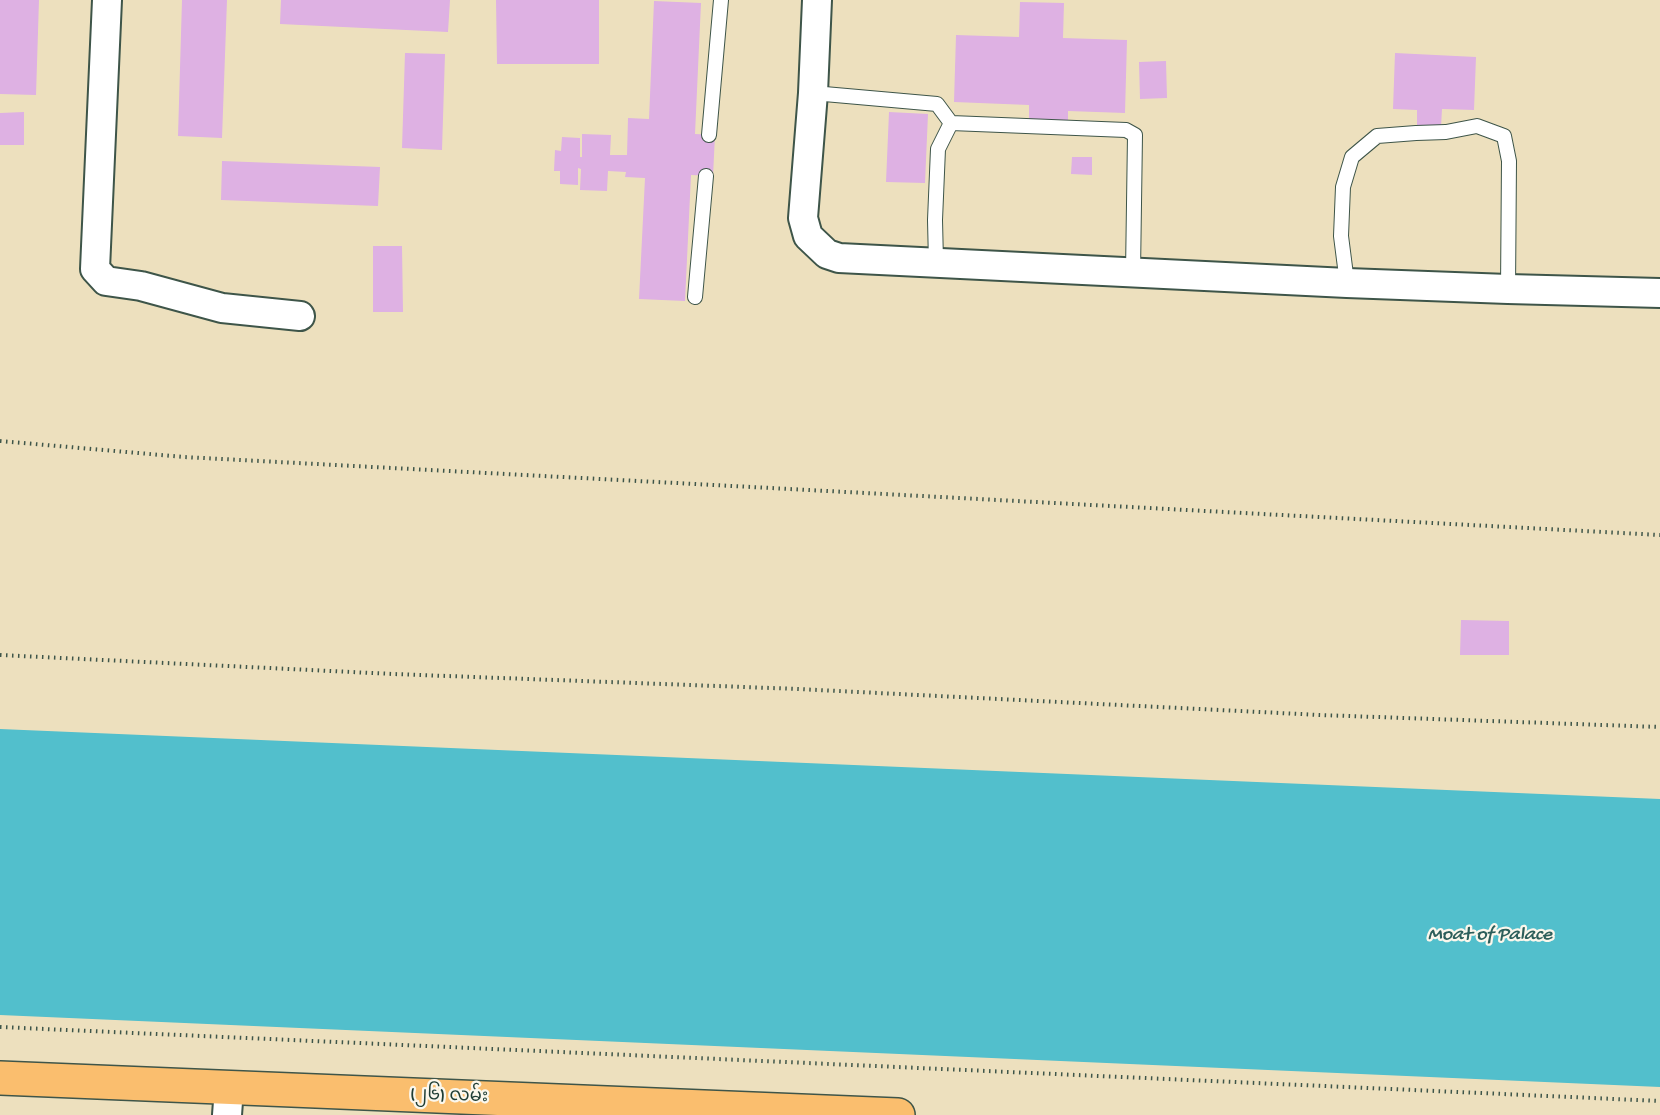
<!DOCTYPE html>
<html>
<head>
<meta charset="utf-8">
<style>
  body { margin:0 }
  canvas { display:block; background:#ede0be }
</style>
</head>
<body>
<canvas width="1660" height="1115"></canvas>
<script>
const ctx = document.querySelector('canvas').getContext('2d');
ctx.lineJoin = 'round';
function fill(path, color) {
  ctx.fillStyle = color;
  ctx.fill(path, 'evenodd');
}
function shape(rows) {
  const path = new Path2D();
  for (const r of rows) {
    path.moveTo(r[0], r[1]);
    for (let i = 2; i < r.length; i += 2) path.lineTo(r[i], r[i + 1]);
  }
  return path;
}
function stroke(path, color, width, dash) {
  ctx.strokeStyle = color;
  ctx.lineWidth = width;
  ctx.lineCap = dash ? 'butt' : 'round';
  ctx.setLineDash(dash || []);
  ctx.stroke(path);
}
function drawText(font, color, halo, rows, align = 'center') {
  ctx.font = font + ' "Gochi Hand","Noto Sans Myanmar",sans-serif';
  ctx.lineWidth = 4.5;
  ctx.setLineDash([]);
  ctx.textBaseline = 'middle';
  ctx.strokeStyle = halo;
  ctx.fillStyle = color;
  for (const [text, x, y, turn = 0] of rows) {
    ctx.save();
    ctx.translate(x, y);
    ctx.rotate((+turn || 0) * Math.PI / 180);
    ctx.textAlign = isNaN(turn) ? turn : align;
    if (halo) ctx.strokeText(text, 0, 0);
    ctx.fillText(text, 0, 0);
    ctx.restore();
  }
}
const water = shape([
  [0,729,1660,799,1660,1087,0,1015]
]);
const building = shape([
  [0,0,39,0,36,95,0,94],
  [182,0,227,0,222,138,178,136],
  [281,0,450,0,448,32,280,24],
  [496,0,599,0,599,64,497,64],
  [654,1,701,3,695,134,715,135,713,176,691,175,685,301,639,299,645,178,625,177,626,172,608,171,607,191,580,190,581,169,578,168,578,185,560,184,560,171,554,171,555,150,561,151,562,137,580,138,580,157,582,157,582,134,611,135,610,155,627,155,628,118,649,119],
  [1020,2,1064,3,1063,38,1127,40,1125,113,1068,111,1068,123,1029,122,1029,105,954,102,956,35,1019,37],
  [405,53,445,54,442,150,402,148],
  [1395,53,1476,57,1474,110,1442,109,1441,127,1417,126,1417,110,1393,109],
  [1166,61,1167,98,1140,99,1139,62],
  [24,112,24,145,0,145,0,113],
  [889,112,928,114,925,183,886,182],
  [1072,157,1092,157,1092,175,1071,174],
  [222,161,380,167,378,206,221,200],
  [373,246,402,246,403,312,373,312],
  [1461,620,1509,621,1509,655,1460,655]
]);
const path = shape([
  [0,441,184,457,1660,535],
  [0,655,393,674,798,689,1320,715,1660,727],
  [0,1027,1660,1101]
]);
const service = shape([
  [813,93,937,104,951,123,1126,130,1135,135,1133,272],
  [709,135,721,0],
  [936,262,935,220,938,149,951,123],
  [1347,283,1341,236,1343,187,1352,157,1377,136,1416,133,1446,132,1477,126,1504,136,1509,161,1508,289],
  [695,297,706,176]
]);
const minor = shape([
  [107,0,95,269,106,281,141,286,222,308,300,316],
  [817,0,813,93,803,218,808,236,827,254,839,258,1347,283,1508,289,1660,293],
  [227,1115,229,1088]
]);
const primary = shape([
  [0,1078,898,1115]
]);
const streetNames = [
  ["(၂၆) လမ်း",449,1097,2]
];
const waterNames = [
  ["Moat of Palace",1490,936]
];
fill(water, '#52bfcc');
fill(building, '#deb1e3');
stroke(service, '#3e5549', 16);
stroke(minor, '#3e5549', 32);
stroke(primary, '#3e5549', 36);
stroke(path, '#3e5549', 4, [1.5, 4.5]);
stroke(service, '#fff', 14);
stroke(minor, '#fff', 28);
stroke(primary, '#fabe6e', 33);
drawText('18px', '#1f3d34', '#fbf7ec', streetNames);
drawText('italic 20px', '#2c5e5a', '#fbf7ec', waterNames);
</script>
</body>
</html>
